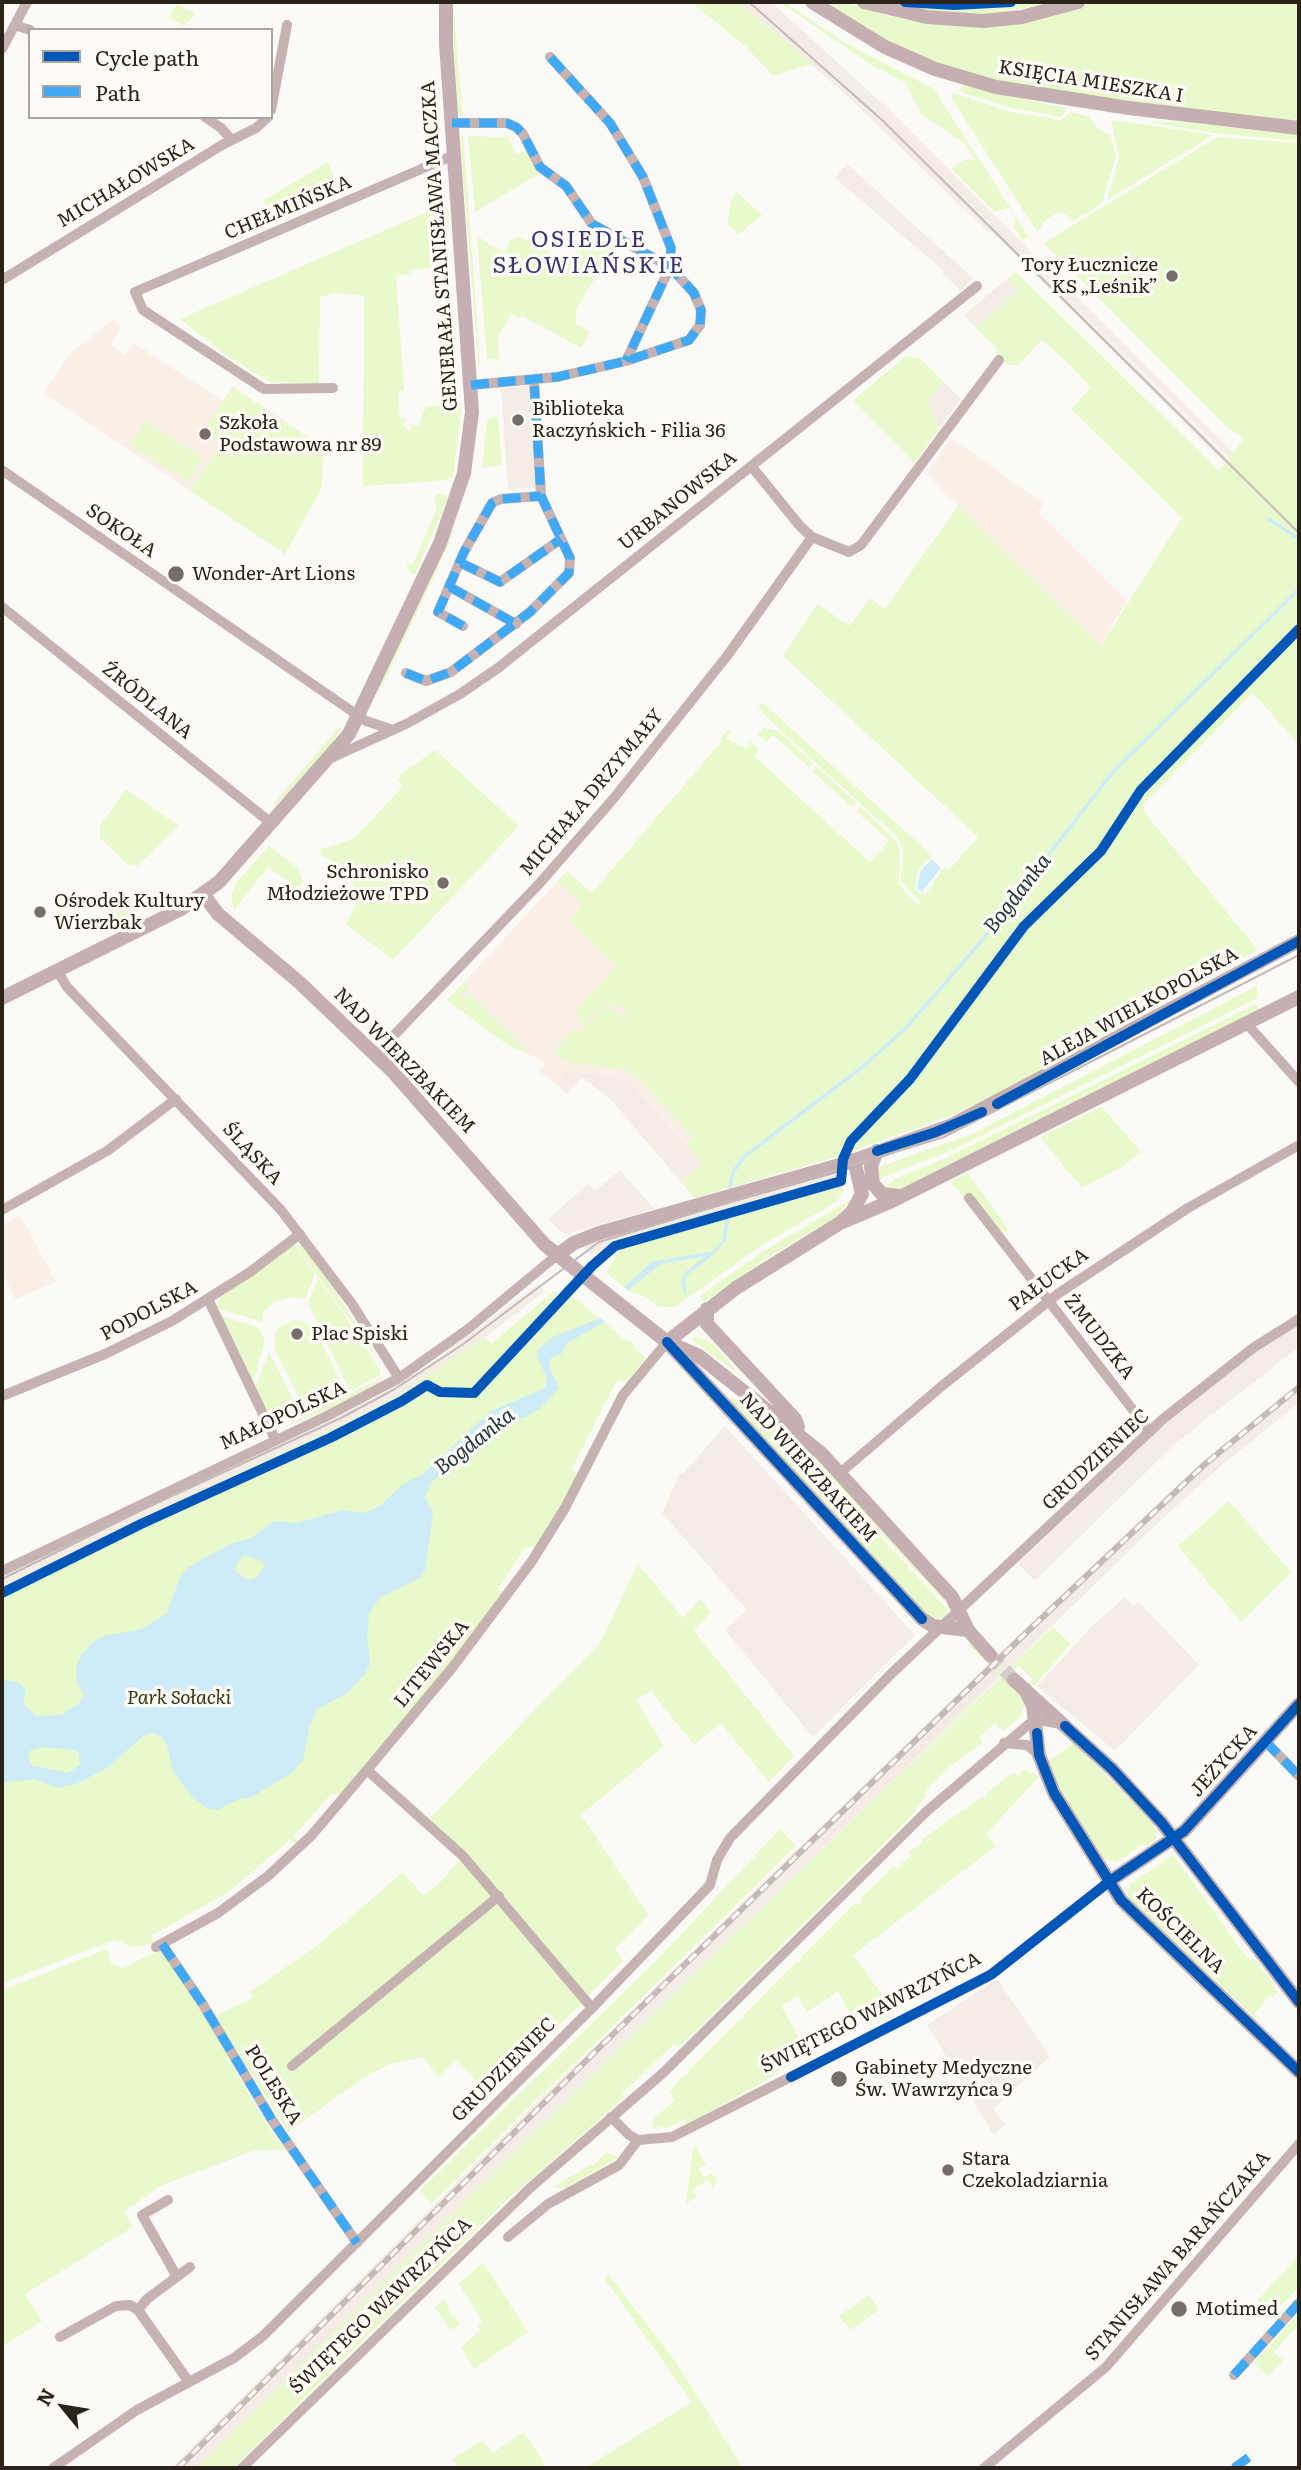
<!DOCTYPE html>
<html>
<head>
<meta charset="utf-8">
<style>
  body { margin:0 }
  #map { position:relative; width:1301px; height:2470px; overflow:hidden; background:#fcfaf7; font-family:Literata,serif }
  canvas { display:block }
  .frame { position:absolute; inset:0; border:4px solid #2a2319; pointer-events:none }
  .legend { position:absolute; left:28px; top:28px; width:245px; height:91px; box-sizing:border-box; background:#fefaf5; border:2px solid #a9a49d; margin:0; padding:9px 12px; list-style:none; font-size:21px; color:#2a2319 }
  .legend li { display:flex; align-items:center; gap:14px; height:35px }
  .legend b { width:35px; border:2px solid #a9a49d }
  .north { position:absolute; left:28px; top:2372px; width:70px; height:70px; -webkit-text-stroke:5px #fefaf5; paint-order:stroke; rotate:300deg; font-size:19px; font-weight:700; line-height:28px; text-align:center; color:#2a2319 }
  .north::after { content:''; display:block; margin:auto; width:24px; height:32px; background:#2a2319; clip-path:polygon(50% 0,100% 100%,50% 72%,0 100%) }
</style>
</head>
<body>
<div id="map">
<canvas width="1301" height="2470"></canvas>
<div class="frame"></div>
<ul class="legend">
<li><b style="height:9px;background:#0057b8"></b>Cycle path</li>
<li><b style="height:9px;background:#3fa9f5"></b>Path</li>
</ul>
<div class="north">N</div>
</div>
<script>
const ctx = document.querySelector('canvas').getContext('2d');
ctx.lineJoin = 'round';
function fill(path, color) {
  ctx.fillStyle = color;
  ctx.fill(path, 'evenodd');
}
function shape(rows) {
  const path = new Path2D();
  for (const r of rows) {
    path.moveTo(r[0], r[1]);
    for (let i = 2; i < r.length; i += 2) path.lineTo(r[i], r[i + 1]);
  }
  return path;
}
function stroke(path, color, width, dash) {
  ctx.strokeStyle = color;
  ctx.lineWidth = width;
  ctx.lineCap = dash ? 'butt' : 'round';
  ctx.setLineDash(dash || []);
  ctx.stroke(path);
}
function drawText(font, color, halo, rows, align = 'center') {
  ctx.font = font + ' Literata,serif';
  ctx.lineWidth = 7;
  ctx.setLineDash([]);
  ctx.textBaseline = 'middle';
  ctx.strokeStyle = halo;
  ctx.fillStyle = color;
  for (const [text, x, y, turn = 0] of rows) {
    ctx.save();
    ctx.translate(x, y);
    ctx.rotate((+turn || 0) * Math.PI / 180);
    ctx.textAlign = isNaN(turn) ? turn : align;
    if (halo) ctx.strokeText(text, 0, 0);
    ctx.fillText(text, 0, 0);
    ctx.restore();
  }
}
const built = shape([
  [739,2,771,2,883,104,1299,518,1299,526,996,228,1299,529,1299,537,991,231,989,233,841,90],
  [847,164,973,278,961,291,942,273,944,271,835,178],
  [1008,278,1019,291,976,328,964,315],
  [944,382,961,399,939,428,927,400],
  [538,385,546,487,508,489,501,388],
  [567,1070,627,1079,702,1163,681,1182,613,1102,589,1082,581,1077,567,1094,555,1083],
  [620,1170,654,1209,567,1234,561,1232,548,1219,588,1184,595,1191],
  [833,1173,840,1178,618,1243,591,1256,585,1247,594,1241],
  [538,1284,544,1292,462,1355,384,1404,2,1588,2,1576,372,1399,430,1364],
  [1299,1323,1299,1347,1177,1442,1038,1578,1035,1581,1018,1564,1157,1431,1245,1358],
  [1299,1383,1299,1403,1216,1470,1157,1524,712,1956,197,2468,171,2468,537,2102,982,1670,1206,1459],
  [725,1426,915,1635,813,1737,725,1630,747,1610,662,1513,680,1473,683,1474],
  [1125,1597,1134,1606,1139,1602,1199,1665,1115,1751,1037,1686,1093,1625],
  [997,1979,1050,2057,993,2109,1005,2124,994,2135,927,2025]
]);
const education = shape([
  [113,319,121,327,110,345,125,355,134,343,223,401,233,387,322,446,322,487,285,554,44,393,70,354],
  [951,438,1043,503,1038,512,1127,601,1100,646,926,474],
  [567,871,774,1064,686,1144,627,1079,568,1070,555,1083,539,1071,546,1062,508,1045,447,1000],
  [20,1215,56,1282,15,1299,2,1271,2,1224]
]);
const green = shape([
  [451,2,453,2,463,119,458,113],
  [691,2,739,2,812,64,773,76,744,45],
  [779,2,785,2,847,44,934,89,1029,237,1022,240,1014,227,1015,217,1009,208,994,212,953,171,953,167,966,159,975,160,965,144,920,113,906,83,870,64],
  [822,2,844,2,888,16,926,23,982,27,1088,2,1299,2,1299,123,1018,86,939,64,894,45],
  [884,2,955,7,1059,2,990,14,944,13],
  [177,4,196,14,184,26,169,17],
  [965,85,995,93,1068,108,1061,117,1012,108,957,91],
  [953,93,1011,112,1061,120,1071,112,1090,117,1096,127,1110,135,1116,156,1102,203,1073,221,1065,214,1057,213,1045,220,1037,232,951,97],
  [1111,120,1148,125,1213,135,1107,200,1119,157],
  [1149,122,1181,122,1299,135,1299,141,1213,133],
  [463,132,480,360,479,372,460,140],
  [468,136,508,137,516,154,530,149,542,172,475,212],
  [1217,137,1299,143,1299,745,1253,693,1143,804,1144,812,1258,950,1017,1084,950,1116,839,1156,695,1198,681,1182,702,1164,686,1144,693,1137,641,1081,626,1070,572,1063,553,1055,573,1028,581,1033,585,1024,607,1006,623,1017,626,1009,607,1004,582,1024,578,1022,580,1014,575,1010,616,966,569,921,581,908,581,903,557,882,567,871,592,893,722,741,720,739,728,729,731,731,726,738,746,749,750,742,755,745,759,749,754,756,870,862,889,841,856,811,860,806,896,841,900,850,899,884,909,897,919,905,921,903,901,881,903,849,897,837,766,717,758,705,764,704,933,856,919,868,914,888,920,894,927,893,944,866,949,870,978,837,783,656,818,604,849,626,870,598,885,609,958,506,1101,646,1182,518,1071,409,1091,387,1071,366,1042,340,1018,365,1007,365,996,356,996,347,976,328,1018,291,1008,278,1016,272,1219,471,1244,439,1225,425,1044,243],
  [328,162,338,188,334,197,274,223,263,201],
  [736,191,762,215,738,235,728,224,730,203],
  [434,209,448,210,449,225,441,236,445,267,410,270,410,274,396,276,404,390,398,391,400,419,406,419,403,425,410,432,412,424,419,426,423,412,427,407,462,404,453,477,441,481,363,486,364,296,335,293,320,297,319,384,270,382,224,354,180,319],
  [584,235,614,248,576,309,576,324,590,332,581,348,522,316,520,319,511,314,498,337,499,360,487,359,477,236,504,253,512,238,515,240,517,236,570,262],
  [906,356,921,359,944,382,927,401,939,428,914,463,852,401],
  [233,387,323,448,322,487,285,554,190,491,221,444,202,432],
  [495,416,498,419,502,465,482,468,487,420],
  [145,421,203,458,188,482,129,444],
  [439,493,448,496,442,512,415,574,410,573,406,563,413,564,437,508,434,497],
  [463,509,439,566,382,687,379,687],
  [343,727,329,746,274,808,274,803,338,728],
  [763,727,778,731,813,763,809,767,773,735,767,741,758,735],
  [435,750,519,826,393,960,346,924,356,904,355,887,341,867,321,855,320,849,354,839,403,786,398,780,400,775],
  [816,766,857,803,853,808,812,771],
  [126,789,179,826,137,866,127,864,100,838,100,825],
  [269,846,298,868,303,882,298,889,268,867,234,910,231,896,236,883],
  [147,897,156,903,107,923,104,929,92,925],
  [464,983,469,988,461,997,464,1000,470,994,531,1055,508,1045,447,1000],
  [1257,986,1258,997,1254,1000,955,1149,876,1180,877,1168,974,1133],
  [1256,1004,1260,1010,896,1192,881,1190,896,1178,946,1158],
  [1102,1107,1141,1152,1122,1167,1082,1188,1040,1137],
  [968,1173,1008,1229,1003,1233,966,1200,951,1181],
  [837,1184,845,1191,836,1202,759,1247,675,1307,659,1307,644,1296,632,1293,606,1273,622,1246],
  [852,1199,835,1218,766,1259,704,1302,700,1296,762,1252],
  [294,1244,315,1274,305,1299,290,1297,275,1302,264,1310,262,1322,217,1308,219,1297],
  [295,1244,302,1246,330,1283,385,1369],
  [318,1278,337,1304,355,1331,323,1334,308,1303],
  [554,1291,565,1303,572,1296,627,1341,633,1342,634,1348,646,1358,626,1382,618,1380,610,1393,572,1469,578,1475,564,1501,535,1547,526,1547,497,1590,504,1592,454,1659,340,1795,331,1794,294,1836,299,1841,296,1845,290,1840,228,1892,151,1936,154,1943,133,1947,114,1940,2,1983,2,1588,384,1404,485,1338,491,1344],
  [221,1316,258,1327,265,1340,253,1383],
  [294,1320,302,1321,315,1329,346,1393,306,1413,275,1349,275,1334,280,1327],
  [358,1335,381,1371,380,1375,350,1391,325,1338],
  [696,1336,715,1345,741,1376,691,1339],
  [269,1352,301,1415,275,1428,255,1388],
  [385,1376,378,1383,334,1407,278,1430],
  [732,1397,796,1444,946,1608,949,1605,945,1617,937,1619,924,1614,729,1400],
  [801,1446,810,1451,946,1598,943,1600],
  [1229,1501,1291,1572,1241,1622,1178,1546],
  [638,1564,683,1618,700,1599,711,1612,694,1631,794,1756,769,1782,721,1723,694,1745,651,1691,636,1700,664,1746,581,1815,648,1915,615,1949,623,1961,491,2095,456,2061,438,2077,423,2057,390,2064,363,2078,288,2132,215,2016,253,1998,250,1992,318,1945,403,1872,423,1895,438,1885,460,1859,394,1798,399,1791,429,1819,600,1643],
  [1053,1627,1071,1644,1034,1686,1030,1683,1033,1679,1019,1666,1007,1677,1019,1690,1025,1704,1020,1717,1003,1731,995,1723,979,1737,983,1743,952,1765,924,1791,927,1795,908,1820,678,2048,674,2044,622,2094,625,2097,508,2199,233,2468,197,2468,712,1956,1002,1676,968,1645,972,1642,1004,1673],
  [1074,1743,1155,1825,1153,1827,1157,1833,1156,1839,1148,1845,1142,1844,1117,1862,1106,1859,1102,1861,1057,1789,1046,1763],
  [1024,1769,1039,1777,986,1834,996,1846,853,1955,895,2012,882,2020,874,2016,851,2015,838,1991,807,2012,798,1996,781,2006,808,2053,757,2086,687,2124,685,2120,666,2128,657,2127,657,2130,653,2128,653,2119,674,2101,670,2092,680,2079,689,2074,689,2070,738,2021,745,2018,744,2015,796,1962,799,1963,802,1956,855,1903,858,1905,862,1901,861,1898,894,1866,897,1869,902,1864,899,1861,905,1861,910,1856,907,1853,922,1843,921,1840,982,1797,985,1798,989,1791,1008,1776,1015,1773,1018,1776],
  [780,1829,796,1846,431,2204,420,2190,656,1961],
  [1173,1855,1247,1958,1257,1961,1278,1993,1273,1997,1270,1995,1255,2013,1262,2024,1127,1898,1130,1884],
  [107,1949,110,1962,122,1968,161,1950,194,1997,259,2112,278,2141,288,2149,253,2151,160,2186,124,2212,133,2227,25,2294,42,2321,2,2347,2,1990],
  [694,2144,706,2164,699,2169,704,2177,712,2173,717,2181,713,2187,708,2180,693,2189,697,2197,686,2203],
  [606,2152,619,2157,565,2188,554,2187,590,2165,593,2166],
  [1299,2255,1299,2287,1272,2315,1257,2301],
  [483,2263,528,2332,474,2369,461,2348,480,2330,478,2326,483,2322,459,2284],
  [609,2275,675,2361,743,2468,585,2468,692,2402,604,2278],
  [869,2295,879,2310,850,2330,839,2316],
  [444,2298,452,2317,455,2316,460,2324,450,2330,435,2307],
  [1299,2314,1299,2324,1274,2352,1283,2360,1268,2376,1253,2363],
  [524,2432,547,2468,457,2468,452,2459,483,2440,492,2453]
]);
const water = shape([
  [931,859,941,868,922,892,917,888,921,871],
  [730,1214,726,1240,713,1255,661,1264,628,1290,624,1287,652,1262,713,1251,722,1241,726,1215],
  [600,1318,605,1322,567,1343,562,1353,550,1359,549,1367,559,1388,539,1409,525,1417,496,1426,464,1458,431,1482,425,1497,433,1514,425,1571,420,1578,381,1597,374,1605,369,1615,367,1637,370,1664,364,1675,347,1693,316,1710,310,1724,303,1760,293,1772,250,1798,239,1799,217,1810,207,1808,193,1798,173,1771,167,1745,161,1736,152,1733,143,1736,109,1767,76,1784,59,1788,34,1779,2,1783,2,1679,20,1683,25,1690,24,1705,36,1716,62,1715,68,1709,77,1706,84,1695,77,1682,76,1668,82,1654,93,1642,104,1636,142,1629,167,1613,181,1575,189,1567,228,1545,251,1538,274,1521,297,1523,343,1510,364,1513,380,1506,403,1484,423,1474,491,1411,545,1388,547,1378,536,1355,539,1348,553,1337],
  [244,1555,262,1561,264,1567,256,1578,249,1580,236,1572,236,1564],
  [43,1747,73,1750,79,1753,80,1765,68,1773,31,1765,28,1755,31,1750]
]);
const stream = shape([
  [1269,519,1299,539],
  [730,1188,733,1172,745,1156,865,1065,906,1028,979,944,1113,772,1299,589],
  [685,1292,683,1280,687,1273,710,1255]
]);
const secondaryTunnel = shape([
  [990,1655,1014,1680]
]);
const street = shape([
  [15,25,30,30],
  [2,49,27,2],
  [271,110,287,25],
  [205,117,221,128,232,140],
  [452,123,507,123,516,127,523,134,540,167,566,186,592,224,670,267,626,361],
  [2,280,222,145,256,128,268,117],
  [471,385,557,377,626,361,689,340,700,325,701,310,694,293,670,267,671,248,643,177,610,123,550,57],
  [333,388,264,389,143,310,135,292,454,155],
  [752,467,800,526,812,537],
  [2,470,366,721,393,730],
  [461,563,500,582,561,539],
  [450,587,516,624],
  [2,607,271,823],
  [463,626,438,612,464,552,492,503,501,499,541,496],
  [406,673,426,681,451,672,530,612,569,573,570,558,541,496,534,380],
  [331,758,408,723,460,694,498,668,977,286],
  [58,972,67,987,281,1210,352,1304,399,1378],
  [1246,1023,1299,1082],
  [376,1054,539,884,614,798,727,656,812,537,849,552,861,545,999,360],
  [969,1198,1150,1432],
  [2,1210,107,1151,176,1099],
  [208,1299,275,1439],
  [2,1396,105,1354,172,1321,250,1272,300,1234],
  [840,1473,943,1385,1059,1293,1188,1208,1299,1145],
  [2,1571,327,1416,399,1378,468,1329,556,1256],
  [1265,1741,1299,1776],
  [1004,1743,1027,1745,1039,1755],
  [367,1770,463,1856,592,2008],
  [162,1944,202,2003,272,2120,357,2243],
  [156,1947,218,1913,268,1876,311,1836,367,1770,452,1668,532,1561,565,1508,623,1395,667,1342],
  [292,2066,499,1896],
  [611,2117,629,2135,638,2140],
  [168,2200,142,2215,177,2277],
  [508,2237,548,2204,619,2165,638,2140,672,2137,986,1978,1110,1881],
  [138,2310,147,2299,190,2267],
  [60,2337,116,2306,130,2305,138,2310,189,2382],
  [1234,2375,1299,2303],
  [53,2468,137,2410,234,2358,263,2336,592,2008,710,1885,717,1860,730,1838,892,1673,1163,1419,1253,1348,1299,1319],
  [242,2468,530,2188,663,2073,927,1811,1035,1719,1060,1724],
  [984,2468,1106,2367,1299,2144]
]);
const secondary = shape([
  [812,2,885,47,935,69,996,87,1129,108,1299,128],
  [864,2,927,17,983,21,1022,17,1078,2],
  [203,894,218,914,299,982,393,1072,545,1245,667,1342,922,1619,933,1626,968,1630],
  [2,998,181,909,219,882,349,734,440,543,464,473,472,412,446,44,446,2],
  [877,1151,871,1166,873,1184,882,1194,898,1196],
  [840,1223,892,1201,1299,997],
  [556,1256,574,1243,599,1233,847,1163,952,1125,1299,941],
  [707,1309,707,1324,795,1419,798,1427],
  [667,1342,736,1288,840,1223,852,1212,862,1194,854,1160],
  [672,1344,699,1356,821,1453,952,1597,968,1630,990,1655],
  [1014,1680,1112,1769,1162,1823,1299,2002],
  [1025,1689,1033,1706,1039,1755,1054,1793,1121,1900,1299,2072],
  [1110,1881,1184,1831,1299,1704]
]);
const tram = shape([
  [749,2,882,120,1299,533],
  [2,1579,146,1508,341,1418,393,1390,462,1345,599,1242,944,1137,1299,955]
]);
const rail = shape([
  [178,2468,601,2046,1028,1631,1204,1465,1299,1387]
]);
const quiet = shape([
  [452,123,507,123,516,127,523,134,540,167,566,186,592,224,670,267,626,361],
  [471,385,557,377,626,361,689,340,700,325,701,310,694,293,670,267,671,248,643,177,610,123,550,57],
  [461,563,500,582,561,539],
  [450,587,516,624],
  [463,626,438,612,464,552,492,503,501,499,541,496],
  [406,673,426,681,451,672,530,612,569,573,570,558,541,496,534,380],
  [1265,1741,1299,1776],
  [162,1944,202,2003,272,2120,357,2243],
  [1234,2375,1299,2303],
  [1234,2468,1252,2455]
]);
const cycleway = shape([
  [905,2,954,5,1011,2],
  [997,1104,1299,941],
  [877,1151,936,1132,982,1112],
  [667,1342,922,1619],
  [2,1593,141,1524,330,1438,402,1401,427,1385,440,1392,474,1393,592,1266,615,1246,841,1181,843,1159,851,1141,910,1079,1024,926,1101,851,1141,790,1299,629],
  [1065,1726,1112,1769,1162,1823,1299,2002],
  [1037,1733,1039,1755,1054,1793,1121,1900,1299,2072],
  [791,2077,992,1974,1110,1881,1184,1831,1299,1704]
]);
const markers = [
  [1172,276,7,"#746e67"],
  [518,420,7,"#746e67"],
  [205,434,7,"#746e67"],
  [176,574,9,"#746e67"],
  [443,883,7,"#746e67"],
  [40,912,7,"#746e67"],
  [297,1334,7,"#746e67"],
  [839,2079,9,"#746e67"],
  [948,2170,7,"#746e67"],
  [1179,2309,9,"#746e67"]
];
const streetNames = [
  ["KSIĘCIA MIESZKA I",1091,82,9],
  ["MICHAŁOWSKA",126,183,-31],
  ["CHEŁMIŃSKA",288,208,-23],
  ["GENERAŁA STANISŁAWA MACZKA",440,246,-94],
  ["URBANOWSKA",678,501,-39],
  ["SOKOŁA",121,531,34],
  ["ŹRÓDLANA",147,701,39],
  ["MICHAŁA DRZYMAŁY",592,793,-50],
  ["ALEJA WIELKOPOLSKA",1139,1007,-29],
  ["NAD WIERZBAKIEM",404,1061,46],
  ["ŚLĄSKA",252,1154,47],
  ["PAŁUCKA",1049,1280,-36],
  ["PODOLSKA",149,1311,-28],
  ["ŻMUDZKA",1099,1337,52],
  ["MAŁOPOLSKA",283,1416,-25],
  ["GRUDZIENIEC",1096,1460,-43],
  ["NAD WIERZBAKIEM",808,1468,48],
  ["LITEWSKA",432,1664,-51],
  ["JEŻYCKA",1224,1761,-48],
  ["KOŚCIELNA",1180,1931,44],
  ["ŚWIĘTEGO WAWRZYŃCA",871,2013,-27],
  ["GRUDZIENIEC",504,2070,-45],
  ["POLESKA",273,2085,58],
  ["STANISŁAWA BARAŃCZAKA",1178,2256,-49],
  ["ŚWIĘTEGO WAWRZYŃCA",381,2306,-44]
];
const poiNames = [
  ["Tory Łucznicze",1158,265,"right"],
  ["KS „Leśnik”",1158,287,"right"],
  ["Biblioteka",532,409],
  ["Raczyńskich - Filia 36",532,431],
  ["Szkoła",219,423],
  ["Podstawowa nr 89",219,445],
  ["Wonder-Art Lions",192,574],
  ["Schronisko",429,872,"right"],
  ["Młodzieżowe TPD",429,894,"right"],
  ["Ośrodek Kultury",54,901],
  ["Wierzbak",54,923],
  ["Plac Spiski",311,1334],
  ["Gabinety Medyczne",855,2068],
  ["Św. Wawrzyńca 9",855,2090],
  ["Stara",962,2159],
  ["Czekoladziarnia",962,2181],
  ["Motimed",1195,2309]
];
const parkNames = [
  ["Park Sołacki",179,1698]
];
const waterNames = [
  ["Bogdanka",1018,894,-52],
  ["Bogdanka",475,1442,-38]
];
const quarterNames = [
  ["OSIEDLE",589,240],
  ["SŁOWIAŃSKIE",589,266]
];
fill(built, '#f3ede5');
fill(education, '#faefe7');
fill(green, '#e8f9cc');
fill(water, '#ceecf8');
stroke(stream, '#ceecf8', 3.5);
stroke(secondaryTunnel, '#d2cfcb', 14, [14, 7]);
stroke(street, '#c7b2b2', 10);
stroke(secondary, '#c5afb0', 14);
stroke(tram, '#c4b9b7', 2);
stroke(rail, '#c4b9b7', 6);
stroke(rail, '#fefaf5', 3.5, [10]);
stroke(quiet, '#3fa9f5', 9, [18, 9]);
stroke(cycleway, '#0057b8', 10);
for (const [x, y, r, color] of markers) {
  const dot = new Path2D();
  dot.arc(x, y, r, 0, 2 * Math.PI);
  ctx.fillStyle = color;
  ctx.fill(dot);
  stroke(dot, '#fefaf5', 2.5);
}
drawText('19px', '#2a2319', '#fefaf5', streetNames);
drawText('19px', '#2a2319', '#fefaf5', poiNames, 'left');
drawText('italic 19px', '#2d3b15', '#fefaf5', parkNames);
drawText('italic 21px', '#1e333c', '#fefaf5', waterNames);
ctx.letterSpacing = '2px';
drawText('23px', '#373571', '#fefaf5', quarterNames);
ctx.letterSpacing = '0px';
</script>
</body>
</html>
